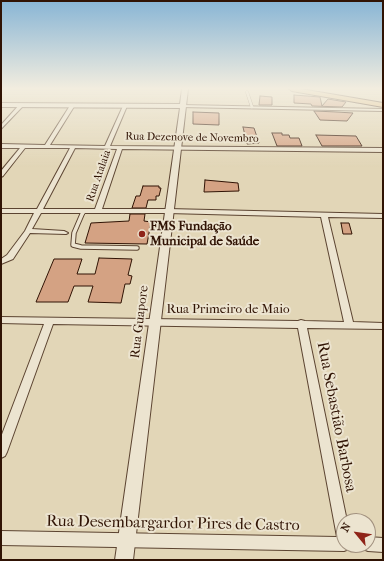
<!DOCTYPE html>
<html>
<head>
<meta charset="utf-8">
<style>
  body { margin:0 }
  #map { position:relative; width:384px; height:561px; overflow:hidden; background:#e2d6b7; font-family:"IM FELL French Canon",serif }
  canvas { display:block }
  .frame { position:absolute; inset:0; border:2px solid #301304; pointer-events:none }
  .north { position:absolute; left:336px; top:513px; width:40px; height:40px; box-sizing:border-box; background:#ece4d0; border:1px solid #a1907e; border-radius:50%; rotate:299deg; font-size:11px; font-weight:700; line-height:16px; text-align:center; color:#301304 }
  .north::after { content:''; display:block; margin:auto; width:14px; height:18px; background:#8f2418; clip-path:polygon(50% 0,100% 100%,50% 72%,0 100%) }
</style>
</head>
<body>
<div id="map">
<canvas width="384" height="561"></canvas>
<div class="frame"></div>
<div class="north">N</div>
</div>
<script>
const ctx = document.querySelector('canvas').getContext('2d');
ctx.lineJoin = 'round';
function fill(path, color) {
  ctx.fillStyle = color;
  ctx.fill(path, 'evenodd');
}
function shape(rows) {
  const path = new Path2D();
  for (const r of rows) {
    path.moveTo(r[0], r[1]);
    for (let i = 2; i < r.length; i += 2) path.lineTo(r[i], r[i + 1]);
  }
  return path;
}
function stroke(path, color, width, dash) {
  ctx.strokeStyle = color;
  ctx.lineWidth = width;
  ctx.lineCap = dash ? 'butt' : 'round';
  ctx.setLineDash(dash || []);
  ctx.stroke(path);
}
function drawText(font, color, halo, rows, align = 'center') {
  ctx.font = font + ' "IM FELL French Canon",serif';
  ctx.lineWidth = 4;
  ctx.setLineDash([]);
  ctx.textBaseline = 'middle';
  ctx.strokeStyle = halo;
  ctx.fillStyle = color;
  for (const [text, x, y, turn = 0] of rows) {
    ctx.save();
    ctx.translate(x, y);
    ctx.rotate((+turn || 0) * Math.PI / 180);
    ctx.textAlign = isNaN(turn) ? turn : align;
    if (halo) ctx.strokeText(text, 0, 0);
    ctx.fillText(text, 0, 0);
    ctx.restore();
  }
}
const building = shape([
  [294,95,320,97,322,106,328,99,346,102,342,107,312,106,311,104,294,103,294,95],
  [260,96,272,97,272,105,259,105,260,96],
  [314,111,337,112,353,113,347,121,320,120,314,111],
  [193,112,219,113,219,125,193,124,193,112],
  [243,127,254,128,259,143,247,144,243,127],
  [272,133,282,133,282,135,289,135,290,138,299,138,302,146,277,146,272,133],
  [316,135,356,136,362,146,322,146,316,135],
  [205,180,238,183,239,191,204,192,205,180],
  [143,186,159,186,159,188,161,188,159,196,156,196,156,200,148,200,146,208,132,208,136,196,140,196,143,186],
  [130,214,145,214,144,221,151,222,147,244,85,243,91,223,129,221,130,214],
  [341,223,349,223,352,234,343,234,341,223],
  [99,258,132,259,128,275,132,276,130,284,125,284,121,303,88,302,93,286,74,286,68,302,36,302,54,259,82,259,77,274,95,274,99,258]
]);
const serviceFar2 = shape([
  [247,92,252,107]
]);
const serviceFar1 = shape([
  [83,213,84,211]
]);
const service = shape([
  [83,212,74,233,73,245,81,247,137,248]
]);
const minor = shape([
  [20,104,24,105,1,129,1,125,20,104],
  [71,104,75,105,50,145,105,146,123,106,125,105,127,106,110,146,383,148,383,152,122,149,102,209,168,209,383,214,383,218,328,217,353,322,383,323,383,329,307,328,347,521,344,521,344,545,350,545,349,549,344,551,1,545,1,531,337,537,298,328,53,324,7,452,5,456,1,458,1,437,44,324,1,323,1,317,298,321,301,320,305,321,344,322,321,217,168,213,41,213,32,229,64,231,68,233,66,234,30,233,13,259,1,264,1,259,7,255,25,231,34,213,1,213,1,209,37,209,70,148,25,148,3,176,1,177,1,171,20,148,1,148,1,144,45,145,71,104],
  [75,148,117,149,95,209,43,209,75,148],
  [182,105,383,109,383,111,180,107,180,105,182,105],
  [368,537,383,538,383,552,368,551,363,549,362,545,368,545,368,537]
]);
const tertiary = shape([
  [182,89,188,89,133,560,115,560,180,108,1,107,1,103,180,104,182,89]
]);
const primary = shape([
  [289,89,301,89,383,103,383,107,292,91,289,89]
]);
const markers = [
  [142,234,4,"#8f2418"]
];
const farStreetnames = [
  ["Rua Dezenove de Novembro",192,138,1],
  ["Rua Atalaia",99,176,-71]
];
const poiNames = [
  ["FMS Fundação",150,227],
  ["Municipal de Saúde",150,242]
];
const streetNames = [
  ["Rua Primeiro de Maio",228,310],
  ["Rua Guapore",140,322,-83]
];
const nearStreetnames = [
  ["Rua Sebastião Barbosa",336,417,79],
  ["Rua Desembargardor Pires de Castro",173,524,1]
];
fill(building, '#d4a283');
stroke(building, '#301304', 1);
stroke(serviceFar2, '#5c4431', 3.5);
stroke(serviceFar1, '#5c4431', 4.5);
stroke(service, '#5c4431', 5.5);
stroke(minor, '#5c4431', 2);
stroke(tertiary, '#5c4431', 2);
stroke(primary, '#301304', 2);
stroke(serviceFar2, '#ece4d0', 2.5);
stroke(serviceFar1, '#ece4d0', 3);
stroke(service, '#ece4d0', 3.5);
fill(minor, '#ece4d0');
fill(tertiary, '#ece4d0');
fill(primary, '#e1bb7c');
const sky = ctx.createLinearGradient(0, 0, 0, 167);
sky.addColorStop(0, '#88b5d5');
sky.addColorStop(0.53, '#f2eddf');
sky.addColorStop(1, '#f2eddf00');
ctx.fillStyle = sky;
ctx.fillRect(0, 0, 384, 167);
for (const [x, y, r, color] of markers) {
  const dot = new Path2D();
  dot.arc(x, y, r, 0, 2 * Math.PI);
  ctx.fillStyle = color;
  ctx.fill(dot);
  stroke(dot, '#ece4d0', 1.5);
}
drawText('11px', '#301304', '#ece4d0', farStreetnames);
drawText('bold 13px', '#301304', '#ece4d0', poiNames, 'left');
drawText('13px', '#301304', '#ece4d0', streetNames);
drawText('16px', '#301304', '#ece4d0', nearStreetnames);
</script>
</body>
</html>
